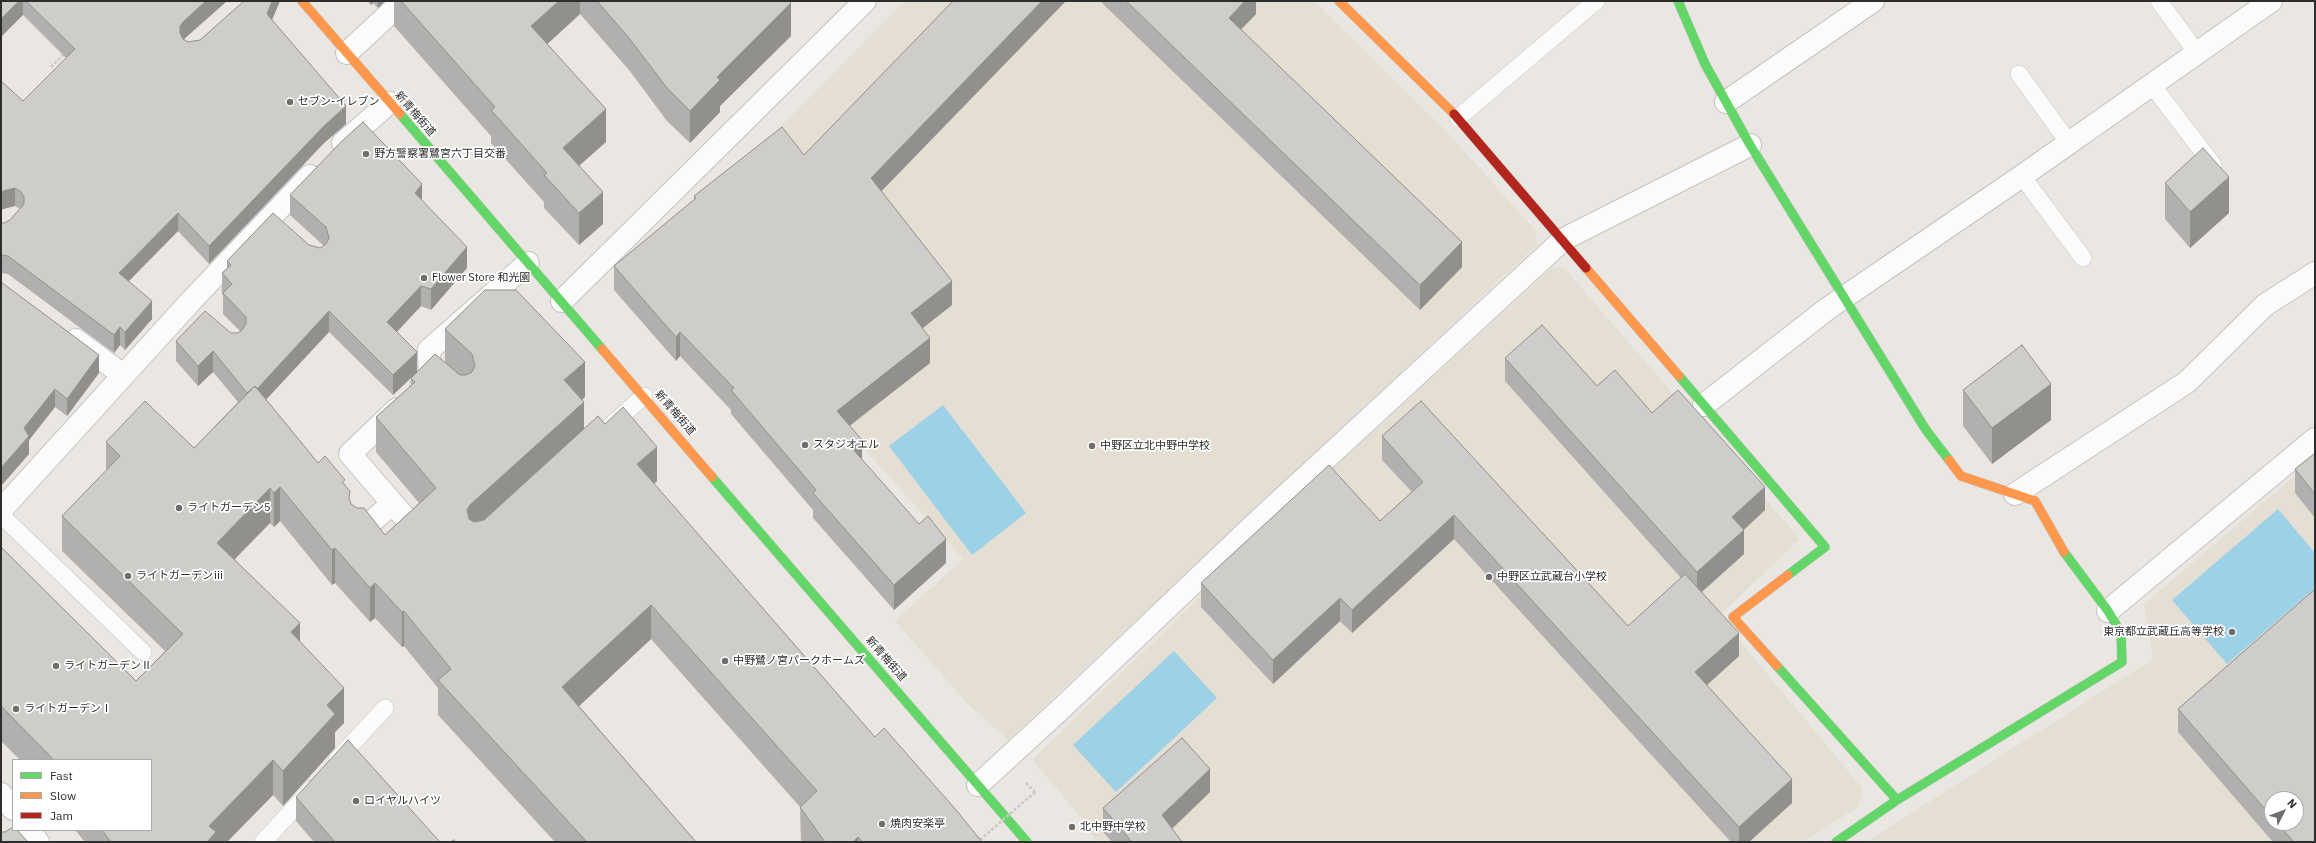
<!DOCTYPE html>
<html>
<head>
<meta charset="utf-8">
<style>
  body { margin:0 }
  #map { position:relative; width:2316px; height:843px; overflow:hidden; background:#eae7e3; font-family:"IBM Plex Sans",sans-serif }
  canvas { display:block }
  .frame { position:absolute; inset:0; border:2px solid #2d2d2d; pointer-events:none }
  .legend { position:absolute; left:12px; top:759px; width:140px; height:72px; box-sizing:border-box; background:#fff; border:1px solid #ababab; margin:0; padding:5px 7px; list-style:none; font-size:12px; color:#2d2d2d }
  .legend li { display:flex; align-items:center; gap:8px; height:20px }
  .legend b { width:20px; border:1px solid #ababab }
  .north { position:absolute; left:2264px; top:791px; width:40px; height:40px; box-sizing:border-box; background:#fff; border:1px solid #ababab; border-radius:50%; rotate:48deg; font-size:11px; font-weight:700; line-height:16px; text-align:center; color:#2d2d2d }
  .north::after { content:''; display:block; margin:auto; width:14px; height:18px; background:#6f6e6d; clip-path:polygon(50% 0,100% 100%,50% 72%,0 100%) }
</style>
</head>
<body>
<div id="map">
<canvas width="2316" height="843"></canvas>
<div class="frame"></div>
<ul class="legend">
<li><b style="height:5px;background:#63d668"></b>Fast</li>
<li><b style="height:5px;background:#ff974d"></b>Slow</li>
<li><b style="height:5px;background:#b3261e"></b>Jam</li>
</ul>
<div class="north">N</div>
</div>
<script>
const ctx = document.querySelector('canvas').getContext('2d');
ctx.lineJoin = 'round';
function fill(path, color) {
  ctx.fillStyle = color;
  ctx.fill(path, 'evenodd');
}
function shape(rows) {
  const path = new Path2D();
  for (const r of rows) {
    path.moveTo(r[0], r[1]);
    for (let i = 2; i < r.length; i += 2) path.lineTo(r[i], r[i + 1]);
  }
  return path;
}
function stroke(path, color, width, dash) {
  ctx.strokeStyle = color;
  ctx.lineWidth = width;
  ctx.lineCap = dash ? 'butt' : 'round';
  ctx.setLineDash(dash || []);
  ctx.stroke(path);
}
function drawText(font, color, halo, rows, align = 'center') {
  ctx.font = font + ' "IBM Plex Sans","Noto Sans JP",sans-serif';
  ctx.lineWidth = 3.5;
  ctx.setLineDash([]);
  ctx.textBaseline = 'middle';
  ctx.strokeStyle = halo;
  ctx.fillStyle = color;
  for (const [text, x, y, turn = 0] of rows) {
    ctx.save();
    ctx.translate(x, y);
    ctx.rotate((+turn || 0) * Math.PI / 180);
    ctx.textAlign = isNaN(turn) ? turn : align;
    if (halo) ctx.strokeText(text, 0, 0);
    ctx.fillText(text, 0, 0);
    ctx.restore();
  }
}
const education = shape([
  [905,1,1314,1,1447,132,1536,231,1537,245,1008,740,965,701,895,621,963,559,788,364,677,231],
  [1553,267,1565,269,1800,539,1719,616,1863,789,1858,807,1803,842,1095,842,1088,825,1032,760,1298,501],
  [2315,459,2315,842,1866,842,2153,659,2144,604],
  [2272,799,2296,799,2296,823,2272,823]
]);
const water = shape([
  [943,405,1026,513,972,555,889,446],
  [2278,509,2315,553,2315,588,2227,664,2172,600],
  [1174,651,1217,698,1116,792,1073,745]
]);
const path = shape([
  [51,67,64,54],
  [1026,783,1035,792]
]);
const lane = shape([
  [2159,1,2197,53],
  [2019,74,2069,143],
  [2152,85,2213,165],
  [1458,118,1596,1],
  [2022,176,2083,258],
  [609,427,644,396],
  [1,515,143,652],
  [337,760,385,708],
  [263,842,312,789]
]);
const street = shape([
  [347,53,403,1],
  [1726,102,1873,1],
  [343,143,389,103],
  [562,301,865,1],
  [76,340,123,375],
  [421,386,430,377,429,350,528,263],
  [1704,405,1827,309,2022,176,2271,1],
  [397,409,350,454,414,528],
  [2015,494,2187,382,2265,305,2315,273],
  [1,510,191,301,310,176],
  [361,531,392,504],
  [2108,611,2315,439],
  [978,785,1064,706,1256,523,1564,239,1750,145],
  [1,794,13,809],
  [29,830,38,842]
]);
const fast = shape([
  [1678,1,1705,64,1750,145,1926,430,1949,460],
  [400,114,602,349],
  [1679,376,1825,547,1788,575],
  [712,477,1027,842],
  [1777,666,1897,800],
  [1836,842,1897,800,2122,662,2121,633,2108,611,2064,552]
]);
const slow = shape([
  [302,1,400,114],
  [1339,1,1454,114],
  [1586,268,1679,376],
  [602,349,712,477],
  [1949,460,1961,476,2035,501,2064,552],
  [1777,666,1733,617,1788,575]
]);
const jam = shape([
  [1454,114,1586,268]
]);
const pathBridge = shape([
  [980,840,1035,792]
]);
const wall = shape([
  [1,1,227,1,184,39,188,42,200,40,272,20,346,124,324,143,209,264,178,231,129,281,152,319,125,350,120,345,114,353,8,274,1,273,1,223,4,223,10,220,20,209,15,206,3,209,23,101,66,58,23,15],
  [367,1,385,1,378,8,373,3,371,5],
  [394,1,789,1,791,36,720,106,720,112,690,143,667,121,629,70,580,14,547,44,606,142,579,165,603,224,579,245,544,208,544,202,491,143,491,136,394,26],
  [1100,1,1256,1,1256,14,1241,29,1462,267,1420,310],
  [804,155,882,191,952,305,923,328,930,363,850,426,862,460,946,563,894,610,813,518,813,510,731,414,731,410,680,356,676,361,614,290,614,266,694,200,694,196],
  [2165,183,2229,213,2190,248,2165,219],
  [290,195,422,201,467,268,431,310,421,306,397,332,417,372,445,363,445,329,585,397,582,400,584,429,657,481,654,484,875,737,982,842,801,842,800,807,651,639,579,706,696,842,555,842,438,715,438,688,404,646,402,647,375,618,370,622,335,583,332,585,280,521,274,527,270,523,235,559,300,641,344,723,335,732,335,748,283,806,273,795,227,842,85,842,75,830,151,830,151,760,20,760,1,741,1,547,136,681,165,651,62,551,62,516,106,471,106,442,194,448,238,402,213,372,198,386,176,361,176,341,231,333,238,333,240,331,223,314,223,295,222,294,222,273,227,269,227,261,309,245,320,248,324,246,290,215],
  [329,332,393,395,411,378,411,386,376,417,376,452,419,503,385,535,351,504,345,484,318,463,266,399],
  [1,282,99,373,67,416,55,407,29,440,29,454,1,486],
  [1505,358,1597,386,1652,413,1765,510,1744,530,1744,554,1702,592,1739,656,1706,685,1792,803,1749,842,1731,842,1454,539,1352,633,1340,621,1273,684,1201,607,1201,583,1380,521,1412,492,1382,460,1382,436,1628,626,1681,578,1505,381],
  [1963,390,2051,420,1992,464,1963,426],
  [2315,453,2315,518,2295,493,2295,469],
  [2314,590,2315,591,2315,842,2273,842,2178,732,2178,709],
  [2272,799,2296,799,2296,823,2272,823],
  [1210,792,1172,829,1182,842,1112,842,1103,832,1103,808],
  [296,797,440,842,314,842,296,821]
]);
const shadedWall = shape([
  [19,1,23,1,23,15,1,37,1,19],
  [206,1,227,1,184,39,180,51,180,26,184,21],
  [272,1,280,1,267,32,267,14],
  [371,1,373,1,373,3,371,5],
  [378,1,385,1,378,8],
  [559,1,580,1,580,14,531,59,531,26],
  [1042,1,1066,1,871,202,871,178],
  [1245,1,1256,1,1256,14,1229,42,1229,18],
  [791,3,791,36,720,106,720,112,690,143,690,111,717,77],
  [346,106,346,124,324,143,209,264,209,246,324,126],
  [606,109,606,142,563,180,563,148],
  [2229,177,2229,213,2190,248,2190,212],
  [422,184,422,204,415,193],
  [15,188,15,206,3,209,1,211,1,194,3,191],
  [603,192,603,224,579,245,579,213],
  [178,213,178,231,119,291,119,273],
  [1462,242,1462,267,1420,310,1420,285],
  [467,247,467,268,431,310,431,289],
  [952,281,952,305,911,337,911,313],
  [421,286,421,306,387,342,387,322],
  [152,301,152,319,125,350,125,332],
  [329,311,329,332,250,417,250,397],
  [120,327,120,345,114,353,114,335],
  [680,332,680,356,676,361,676,337],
  [930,338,930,363,837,435,837,411],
  [213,351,213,372,198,386,198,366],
  [417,352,417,372,393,395,393,375],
  [99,355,99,373,67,416,67,399],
  [585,362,585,397,564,415,564,380],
  [2051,384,2051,420,1992,464,1992,428],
  [55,389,55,407,29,440,29,454,1,486,1,468,24,428],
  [584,402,584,437,467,544,467,510,470,505],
  [862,440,862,464,852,448],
  [657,447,657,481,637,499,637,464],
  [280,487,280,521,274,527,274,493],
  [1765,487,1765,510,1732,540,1732,517],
  [270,488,270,523,217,577,217,543],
  [1454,515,1454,539,1352,633,1352,610],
  [1744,530,1744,554,1697,596,1697,572],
  [946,539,946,563,894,610,894,585],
  [335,548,335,583,332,585,332,550],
  [375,583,375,618,370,622,370,588],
  [1340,598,1340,621,1273,684,1273,660],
  [651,605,651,639,562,722,562,687],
  [404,611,404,646,402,647,402,612],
  [300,623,300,658,291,632],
  [1739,633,1739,656,1695,696,1695,672],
  [344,688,344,723,335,732,335,748,283,806,283,771,327,705],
  [273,760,273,795,227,842,207,842,209,826],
  [1210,769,1210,792,1162,838,1162,815],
  [1792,779,1792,803,1749,842,1739,842,1739,827],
  [858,837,858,842,853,842]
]);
const building = shape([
  [1,1,19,1,1,19,1,1],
  [26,1,206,1,184,21,180,26,180,33,183,39,188,42,200,40,244,1,272,1,267,14,346,106,324,126,209,246,178,213,119,273,152,301,125,332,120,327,114,335,8,256,1,255,1,223,4,223,10,220,24,204,24,197,21,192,15,188,3,191,1,194,1,81,23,101,75,49,26,1],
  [401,1,559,1,531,26,606,109,563,148,603,192,579,213,544,175,547,173,491,110,495,107,401,1],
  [597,1,789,1,791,3,717,77,720,80,690,111,667,88,629,38,597,1],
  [953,1,1042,1,871,178,952,281,911,313,930,338,837,411,862,440,852,448,919,524,928,516,946,539,894,585,813,493,816,490,731,390,734,388,680,332,676,337,614,266,696,198,694,196,782,127,804,155,953,1],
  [1126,1,1245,1,1229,18,1462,242,1420,285,1126,1],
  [363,122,422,184,415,193,467,247,431,289,421,286,387,322,417,352,393,375,329,311,257,389,255,386,247,393,213,351,198,366,176,341,205,311,231,333,238,333,243,329,246,323,246,317,223,293,232,284,222,273,231,265,227,261,273,213,309,245,320,248,326,244,329,238,326,227,290,195,342,141,363,122],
  [2203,148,2229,177,2190,212,2165,183,2203,148],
  [1,282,99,355,67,399,55,389,24,428,29,436,1,468,1,282],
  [485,290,516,290,585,362,564,380,584,402,470,505,467,510,469,519,474,522,484,520,598,416,605,424,623,407,657,447,637,464,875,737,884,728,957,811,982,842,863,842,858,837,853,842,825,842,800,807,817,791,651,605,562,687,696,842,587,842,438,680,451,669,404,611,402,612,375,583,370,588,335,548,332,550,280,487,274,493,270,488,217,543,300,623,291,632,344,688,327,705,335,714,283,771,273,760,209,826,216,832,207,842,111,842,102,830,151,830,151,760,54,760,1,706,1,547,136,681,183,634,62,516,120,456,106,442,145,401,194,448,255,386,318,463,325,456,345,480,342,482,350,491,349,498,351,504,357,508,364,508,385,535,436,488,376,417,415,382,411,378,435,354,460,375,466,375,472,372,475,366,472,354,445,329,485,290],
  [1542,325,1597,386,1615,370,1652,413,1678,390,1765,487,1732,517,1744,530,1697,572,1505,358,1542,325],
  [2022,345,2051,384,1992,428,1963,390,2022,345],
  [1421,401,1628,626,1685,574,1739,633,1695,672,1792,779,1739,827,1454,515,1352,610,1340,598,1273,660,1201,583,1329,465,1380,521,1423,482,1382,436,1421,401],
  [2315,453,2315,494,2295,469,2315,453],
  [2314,590,2315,591,2315,842,2294,842,2277,823,2296,823,2296,799,2272,799,2272,817,2178,709,2314,590],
  [1182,738,1210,769,1162,815,1182,842,1132,842,1103,808,1182,738],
  [348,740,440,842,335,842,296,797,348,740],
  [13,827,13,830,17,830,28,842,1,842,1,832,5,832,13,827],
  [454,840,456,842,450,842,454,840]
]);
const markers = [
  [290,102,4,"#6f6e6d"],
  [366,154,4,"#6f6e6d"],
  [424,278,4,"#6f6e6d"],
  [805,445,4,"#6f6e6d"],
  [1092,446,4,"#6f6e6d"],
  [179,508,4,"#6f6e6d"],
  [128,576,4,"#6f6e6d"],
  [1489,577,4,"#6f6e6d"],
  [2232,632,4,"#6f6e6d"],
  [725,661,4,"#6f6e6d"],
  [56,666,4,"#6f6e6d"],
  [16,709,4,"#6f6e6d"],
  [356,801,4,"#6f6e6d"],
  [882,824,4,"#6f6e6d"],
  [1072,827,4,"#6f6e6d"]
];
const poiNames = [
  ["セブン-イレブン",298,102],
  ["野方警察署鷺宮六丁目交番",374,154],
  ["Flower Store 和光園",432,278],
  ["スタジオエル",813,445],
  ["中野区立北中野中学校",1100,446],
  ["ライトガーデン5",187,508],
  ["ライトガーデンⅲ",136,576],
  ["中野区立武蔵台小学校",1497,577],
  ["東京都立武蔵丘高等学校",2224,632,"right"],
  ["中野鷺ノ宮パークホームズ",733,661],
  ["ライトガーデンⅡ",64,666],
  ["ライトガーデンⅠ",24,709],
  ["ロイヤルハイツ",364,801],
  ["焼肉安楽亭",890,824],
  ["北中野中学校",1080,827]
];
const streetNames = [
  ["新青梅街道",415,114,49],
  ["新青梅街道",675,413,49],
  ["新青梅街道",886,659,49]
];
fill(education, '#e4dfd2');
fill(water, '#9cd1e7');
stroke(lane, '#c4c3c3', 18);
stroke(street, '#c4c3c3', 24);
stroke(fast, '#c4c3c3', 10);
stroke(slow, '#c4c3c3', 10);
stroke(jam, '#c4c3c3', 10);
stroke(path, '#c8c8c8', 2.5, [3, 2]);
stroke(lane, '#fcfbfb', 17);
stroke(street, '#fcfbfb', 22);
stroke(fast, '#63d668', 9);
stroke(slow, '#ff974d', 9);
stroke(jam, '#b3261e', 9);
stroke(pathBridge, '#c8c8c8', 2.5, [3, 2]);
fill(wall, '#b2b0ae');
fill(shadedWall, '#91908d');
fill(building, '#cfcdca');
stroke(building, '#91908d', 1);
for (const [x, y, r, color] of markers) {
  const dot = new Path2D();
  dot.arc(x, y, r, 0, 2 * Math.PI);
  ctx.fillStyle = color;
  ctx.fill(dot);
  stroke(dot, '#fff', 1.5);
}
drawText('11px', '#2d2d2d', '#fff', poiNames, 'left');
drawText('11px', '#2d2d2d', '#fff', streetNames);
</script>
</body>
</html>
